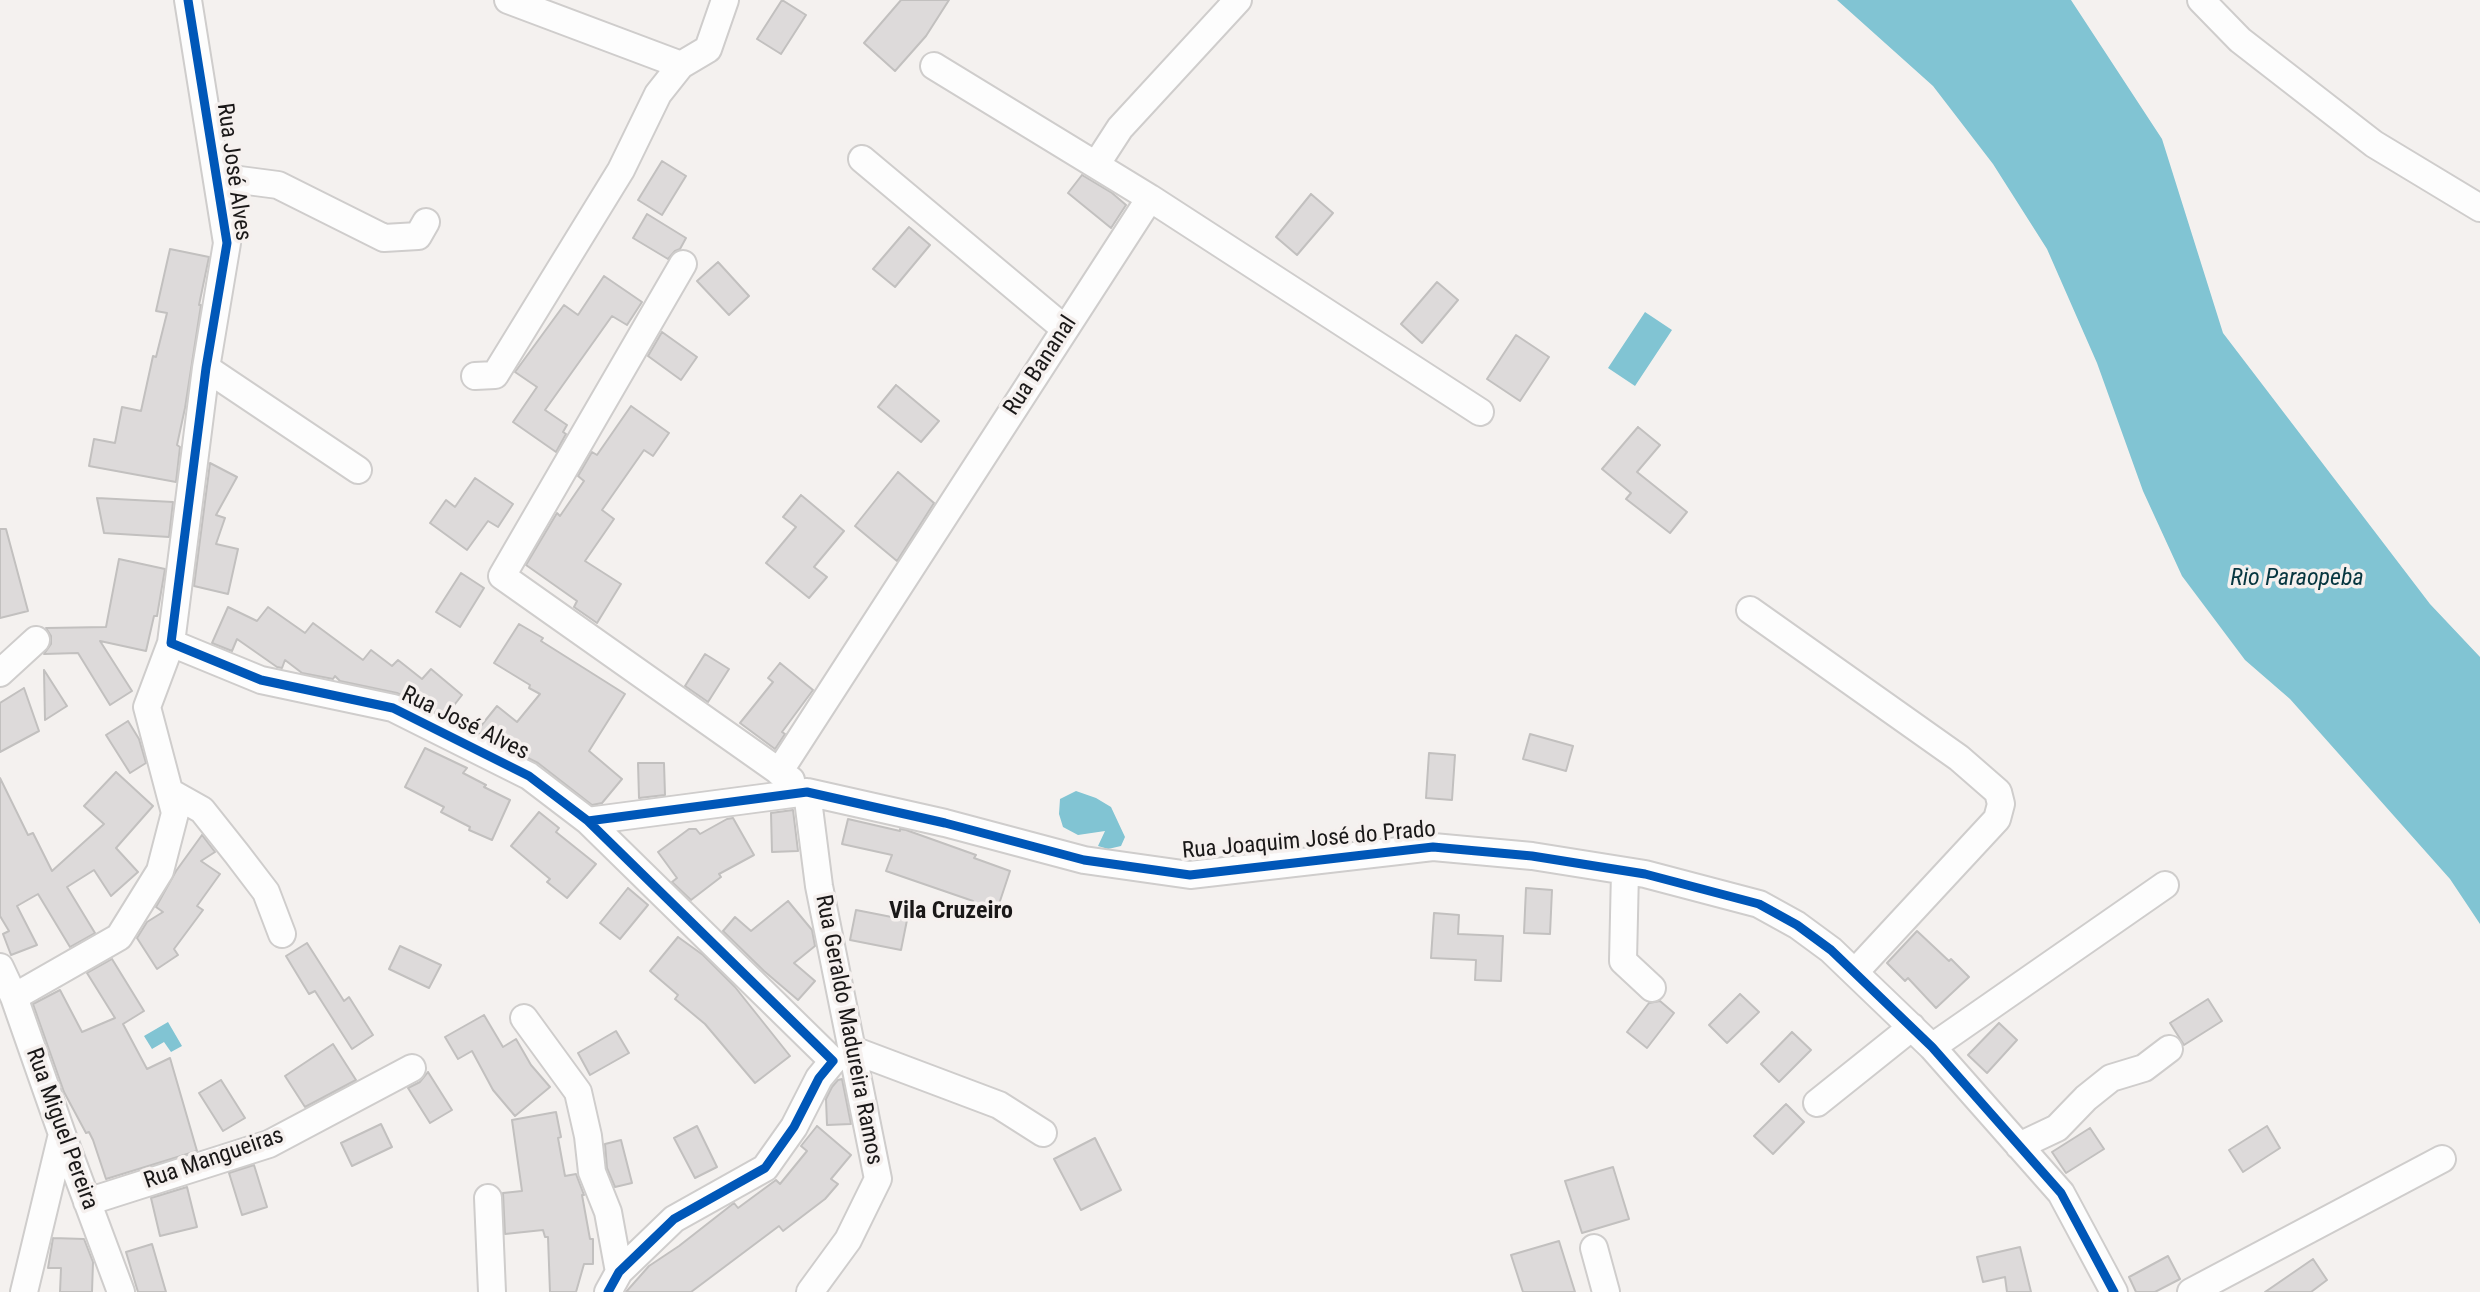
<!DOCTYPE html>
<html>
<head>
<meta charset="utf-8">
<style>
  body { margin:0 }
  canvas { display:block; background:#f4f1ef }
</style>
</head>
<body>
<canvas width="2480" height="1292"></canvas>
<script>
const ctx = document.querySelector('canvas').getContext('2d');
ctx.lineJoin = 'round';
function fill(path, color) {
  ctx.fillStyle = color;
  ctx.fill(path, 'evenodd');
}
function shape(rows) {
  const path = new Path2D();
  for (const r of rows) {
    path.moveTo(r[0], r[1]);
    for (let i = 2; i < r.length; i += 2) path.lineTo(r[i], r[i + 1]);
  }
  return path;
}
function stroke(path, color, width, dash) {
  ctx.strokeStyle = color;
  ctx.lineWidth = width;
  ctx.lineCap = dash ? 'butt' : 'round';
  ctx.setLineDash(dash || []);
  ctx.stroke(path);
}
function drawText(font, color, halo, rows, align = 'center') {
  ctx.font = font + ' "Roboto Condensed",sans-serif';
  ctx.lineWidth = 7;
  ctx.setLineDash([]);
  ctx.textBaseline = 'middle';
  ctx.strokeStyle = halo;
  ctx.fillStyle = color;
  for (const [text, x, y, turn = 0] of rows) {
    ctx.save();
    ctx.translate(x, y);
    ctx.rotate((+turn || 0) * Math.PI / 180);
    ctx.textAlign = isNaN(turn) ? turn : align;
    if (halo) ctx.strokeText(text, 0, 0);
    ctx.fillText(text, 0, 0);
    ctx.restore();
  }
}
const water = shape([
  [1837,0,2071,0,2162,139,2223,333,2430,604,2480,657,2480,924,2450,879,2290,699,2245,660,2182,576,2143,491,2097,363,2047,249,1993,164,1933,86],
  [1645,312,1672,330,1635,386,1608,368],
  [1076,791,1096,798,1111,807,1125,837,1121,846,1108,849,1098,846,1105,831,1078,835,1063,827,1059,814,1060,799],
  [168,1022,182,1046,171,1052,164,1042,152,1049,144,1036]
]);
const building = shape([
  [782,0,806,15,781,54,757,39,782,0],
  [901,0,949,0,926,36,895,71,864,43,901,0],
  [662,161,686,176,662,215,638,200,662,161],
  [1082,175,1112,193,1126,205,1111,228,1068,193,1082,175],
  [1311,194,1333,213,1297,255,1276,237,1311,194],
  [647,214,686,238,680,249,675,251,668,259,633,238,647,214],
  [909,227,930,245,895,287,873,269,909,227],
  [170,249,209,257,199,305,201,305,185,408,177,445,180,447,176,482,89,466,94,439,115,443,122,407,141,411,153,356,156,357,167,313,156,311,170,249],
  [718,262,749,296,729,315,697,281,718,262],
  [604,276,642,302,627,325,612,316,545,410,567,425,563,432,566,434,556,452,513,422,537,387,515,372,564,305,578,315,604,276],
  [1437,282,1458,300,1422,343,1401,324,1437,282],
  [662,332,697,357,681,380,648,356,662,332],
  [1516,335,1549,357,1520,401,1487,379,1516,335],
  [896,385,939,421,921,442,878,407,896,385],
  [631,406,669,433,653,456,644,450,602,510,614,519,585,561,621,584,597,623,574,607,577,601,526,565,557,513,560,516,584,481,578,476,592,452,597,455,631,406],
  [1638,427,1660,445,1637,472,1687,512,1670,533,1626,499,1631,493,1602,469,1638,427],
  [210,463,237,477,216,515,225,518,216,544,238,549,228,594,194,586,210,463],
  [898,472,934,503,897,561,855,526,898,472],
  [475,478,513,504,498,527,488,521,467,550,430,523,446,500,455,507,475,478],
  [801,495,844,531,814,567,827,577,809,598,766,563,796,527,783,517,801,495],
  [97,498,173,502,169,537,104,533,97,498],
  [0,529,6,529,28,611,0,618,0,529],
  [119,559,165,569,157,616,154,616,146,651,100,641,132,691,110,705,78,653,44,654,51,644,51,636,46,628,106,627,119,559],
  [461,573,484,588,460,627,436,612,461,573],
  [228,607,257,621,268,607,305,633,313,623,363,660,371,650,392,666,398,660,422,679,431,669,462,695,445,717,397,693,340,681,335,676,333,679,302,673,285,660,282,668,277,667,237,639,232,651,212,643,228,607],
  [519,624,543,638,541,641,625,694,589,751,622,779,602,803,592,805,538,763,476,732,497,706,517,722,540,694,529,688,530,685,494,663,519,624],
  [705,654,729,669,708,702,685,686,705,654],
  [780,663,813,690,782,732,785,734,775,749,740,723,773,682,768,678,780,663],
  [44,670,67,706,45,720,44,670],
  [24,688,39,731,0,752,0,703,24,688],
  [128,721,139,739,146,763,130,773,106,735,128,721],
  [1530,734,1573,746,1566,771,1523,759,1530,734],
  [425,748,467,768,463,773,486,785,484,787,510,800,492,840,469,830,470,827,441,812,444,807,405,787,425,748],
  [1429,753,1455,755,1452,800,1426,798,1429,753],
  [638,763,664,763,665,795,639,798,638,763],
  [116,772,153,806,116,848,138,872,111,896,94,870,67,887,95,933,70,947,38,894,17,906,37,945,11,955,3,934,9,931,0,916,0,778,28,835,33,833,52,871,104,824,84,806,116,772],
  [793,810,798,851,772,852,771,813,793,810],
  [539,812,559,828,556,832,596,864,567,898,547,882,550,879,511,846,539,812],
  [733,818,754,855,719,874,721,877,691,900,672,882,677,878,658,852,689,829,696,829,700,834,727,819,733,818],
  [848,819,900,831,900,829,906,830,976,855,974,858,1010,871,996,913,972,905,973,901,886,871,892,855,842,844,848,819],
  [202,835,215,852,201,861,220,874,197,906,203,910,174,949,178,955,157,969,137,938,147,922,163,912,156,907,176,871,202,835],
  [628,888,648,905,620,939,600,923,628,888],
  [1526,888,1552,890,1550,934,1524,933,1526,888],
  [788,901,812,930,815,946,794,963,815,981,798,1000,764,971,723,931,735,917,751,931,788,901],
  [856,910,907,920,901,950,850,940,856,910],
  [1434,913,1459,915,1458,934,1503,936,1501,981,1475,980,1476,960,1431,958,1434,913],
  [1917,931,1949,961,1951,959,1969,977,1936,1008,1908,978,1905,981,1887,963,1917,931],
  [678,937,703,955,735,987,790,1056,755,1083,705,1024,675,999,678,995,650,971,678,937],
  [307,943,344,1001,349,997,373,1035,352,1049,315,991,309,994,286,956,307,943],
  [400,946,441,965,429,988,389,969,400,946],
  [112,959,144,1011,123,1024,147,1069,170,1058,197,1151,106,1179,93,1140,89,1132,86,1133,64,1092,33,1004,60,990,82,1032,115,1018,87,973,112,959],
  [1740,994,1759,1012,1727,1043,1709,1025,1740,994],
  [2208,999,2222,1021,2184,1045,2170,1023,2208,999],
  [1660,1001,1674,1013,1647,1048,1627,1032,1649,1003,1660,1001],
  [484,1015,503,1047,516,1039,531,1065,550,1087,515,1116,493,1090,472,1051,458,1059,445,1037,484,1015],
  [1999,1023,2017,1040,1987,1073,1968,1055,1999,1023],
  [616,1031,629,1053,590,1075,578,1053,616,1031],
  [1792,1032,1811,1050,1779,1082,1761,1064,1792,1032],
  [333,1044,356,1080,305,1107,285,1076,333,1044],
  [428,1072,452,1110,430,1123,408,1088,420,1082,428,1072],
  [842,1079,851,1124,827,1125,826,1099,832,1087,838,1080,842,1079],
  [221,1080,245,1118,223,1131,199,1093,221,1080],
  [1786,1104,1804,1122,1773,1154,1754,1136,1786,1104],
  [556,1112,561,1137,558,1138,565,1176,576,1174,584,1195,582,1195,590,1239,593,1239,593,1264,584,1264,576,1292,550,1292,548,1237,545,1237,543,1230,505,1234,503,1193,522,1191,512,1120,556,1112],
  [381,1124,392,1147,352,1166,341,1143,381,1124],
  [697,1126,717,1167,695,1178,674,1138,697,1126],
  [817,1126,851,1155,831,1179,838,1184,825,1199,783,1231,779,1226,691,1292,626,1292,649,1266,679,1246,734,1203,738,1208,776,1180,780,1184,807,1151,801,1146,817,1126],
  [2267,1126,2280,1148,2243,1172,2229,1150,2267,1126],
  [2090,1128,2104,1149,2066,1173,2052,1152,2090,1128],
  [1095,1138,1121,1190,1081,1210,1054,1159,1095,1138],
  [621,1140,632,1183,615,1187,607,1168,605,1144,621,1140],
  [254,1165,267,1207,242,1215,229,1173,254,1165],
  [1613,1167,1629,1219,1582,1233,1565,1181,1613,1167],
  [187,1187,197,1227,160,1236,151,1198,187,1187],
  [53,1238,84,1239,93,1262,92,1292,60,1292,61,1268,48,1268,53,1238],
  [1559,1241,1575,1292,1523,1292,1511,1255,1559,1241],
  [152,1244,166,1292,138,1292,126,1252,152,1244],
  [2020,1247,2031,1292,2007,1292,2005,1277,1983,1282,1977,1257,2020,1247],
  [2168,1256,2180,1279,2155,1292,2136,1292,2129,1277,2168,1256],
  [2313,1259,2327,1280,2311,1292,2265,1292,2313,1259]
]);
const minor = shape([
  [188,0,227,243,206,368,171,643,261,680,393,708,529,776,588,821,833,1061,819,1078,794,1127,765,1168,674,1219,619,1272,608,1292],
  [508,0,681,65],
  [2201,0,2240,40,2374,144,2480,208],
  [934,66,1096,165],
  [862,159,1065,329],
  [217,177,278,185,384,238,418,236,426,222],
  [1150,198,1480,412],
  [683,264,502,576,791,780],
  [206,368,358,470],
  [475,376,495,375,621,170,658,94,681,65,708,49,725,0],
  [1750,610,1959,758,1998,792,2001,804,1997,819,1855,972],
  [0,673,36,640],
  [779,772,1150,198,1096,165,1120,128,1238,0],
  [170,792,202,810,237,854,266,892,282,934],
  [807,792,819,886,878,1179,848,1240,810,1292],
  [588,821,807,792,945,823,1084,860,1190,875,1433,847,1532,856,1645,874,1759,904,1797,925,1831,950,1932,1047,2061,1193,2114,1292],
  [1625,871,1623,961,1652,988],
  [0,967,14,997,62,1134,121,1292],
  [14,997,119,937,160,871,175,813,147,707,171,643],
  [524,1018,578,1092,588,1136,592,1172,608,1212,619,1272],
  [1932,1047,2165,885],
  [853,1050,999,1105,1043,1133],
  [1817,1103,1912,1027],
  [2019,1146,2057,1128,2086,1098,2111,1078,2144,1068,2169,1049],
  [488,1198,492,1292],
  [87,1202,269,1144,412,1068],
  [1594,1248,1606,1292],
  [24,1292,62,1134],
  [2191,1292,2442,1159]
]);
const cycleway = shape([
  [188,0,227,243,206,368,171,643,261,680,393,708,529,776,588,821,833,1061,819,1078,794,1127,765,1168,674,1219,619,1272,608,1292],
  [588,821,807,792,945,823,1084,860,1190,875,1433,847,1532,856,1645,874,1759,904,1797,925,1831,950,1932,1047,2061,1193,2114,1292]
]);
const streetNames = [
  ["Rua José Alves",233,172,82],
  ["Rua Bananal",1041,366,-57],
  ["Rua José Alves",465,724,26],
  ["Rua Joaquim José do Prado",1309,841,-5],
  ["Rua Geraldo Madureira Ramos",848,1030,79],
  ["Rua Miguel Pereira",61,1129,70],
  ["Rua Mangueiras",214,1159,-19]
];
const waterNames = [
  ["Rio Paraopeba",2297,579]
];
const neighbourhoodNames = [
  ["Vila Cruzeiro",951,912]
];
fill(water, '#81c4d3');
fill(building, '#dddada');
stroke(building, '#c2c0bf', 2);
stroke(minor, '#cfcdcc', 30);
stroke(minor, '#fdfdfd', 26);
stroke(cycleway, '#0057b8', 9);
drawText('23px', '#1a1818', '#f5f0ee', streetNames);
drawText('italic 24px', '#073640', '#f5f0ee', waterNames);
drawText('bold 24px', '#1a1818', '#f5f0ee', neighbourhoodNames);
</script>
</body>
</html>
